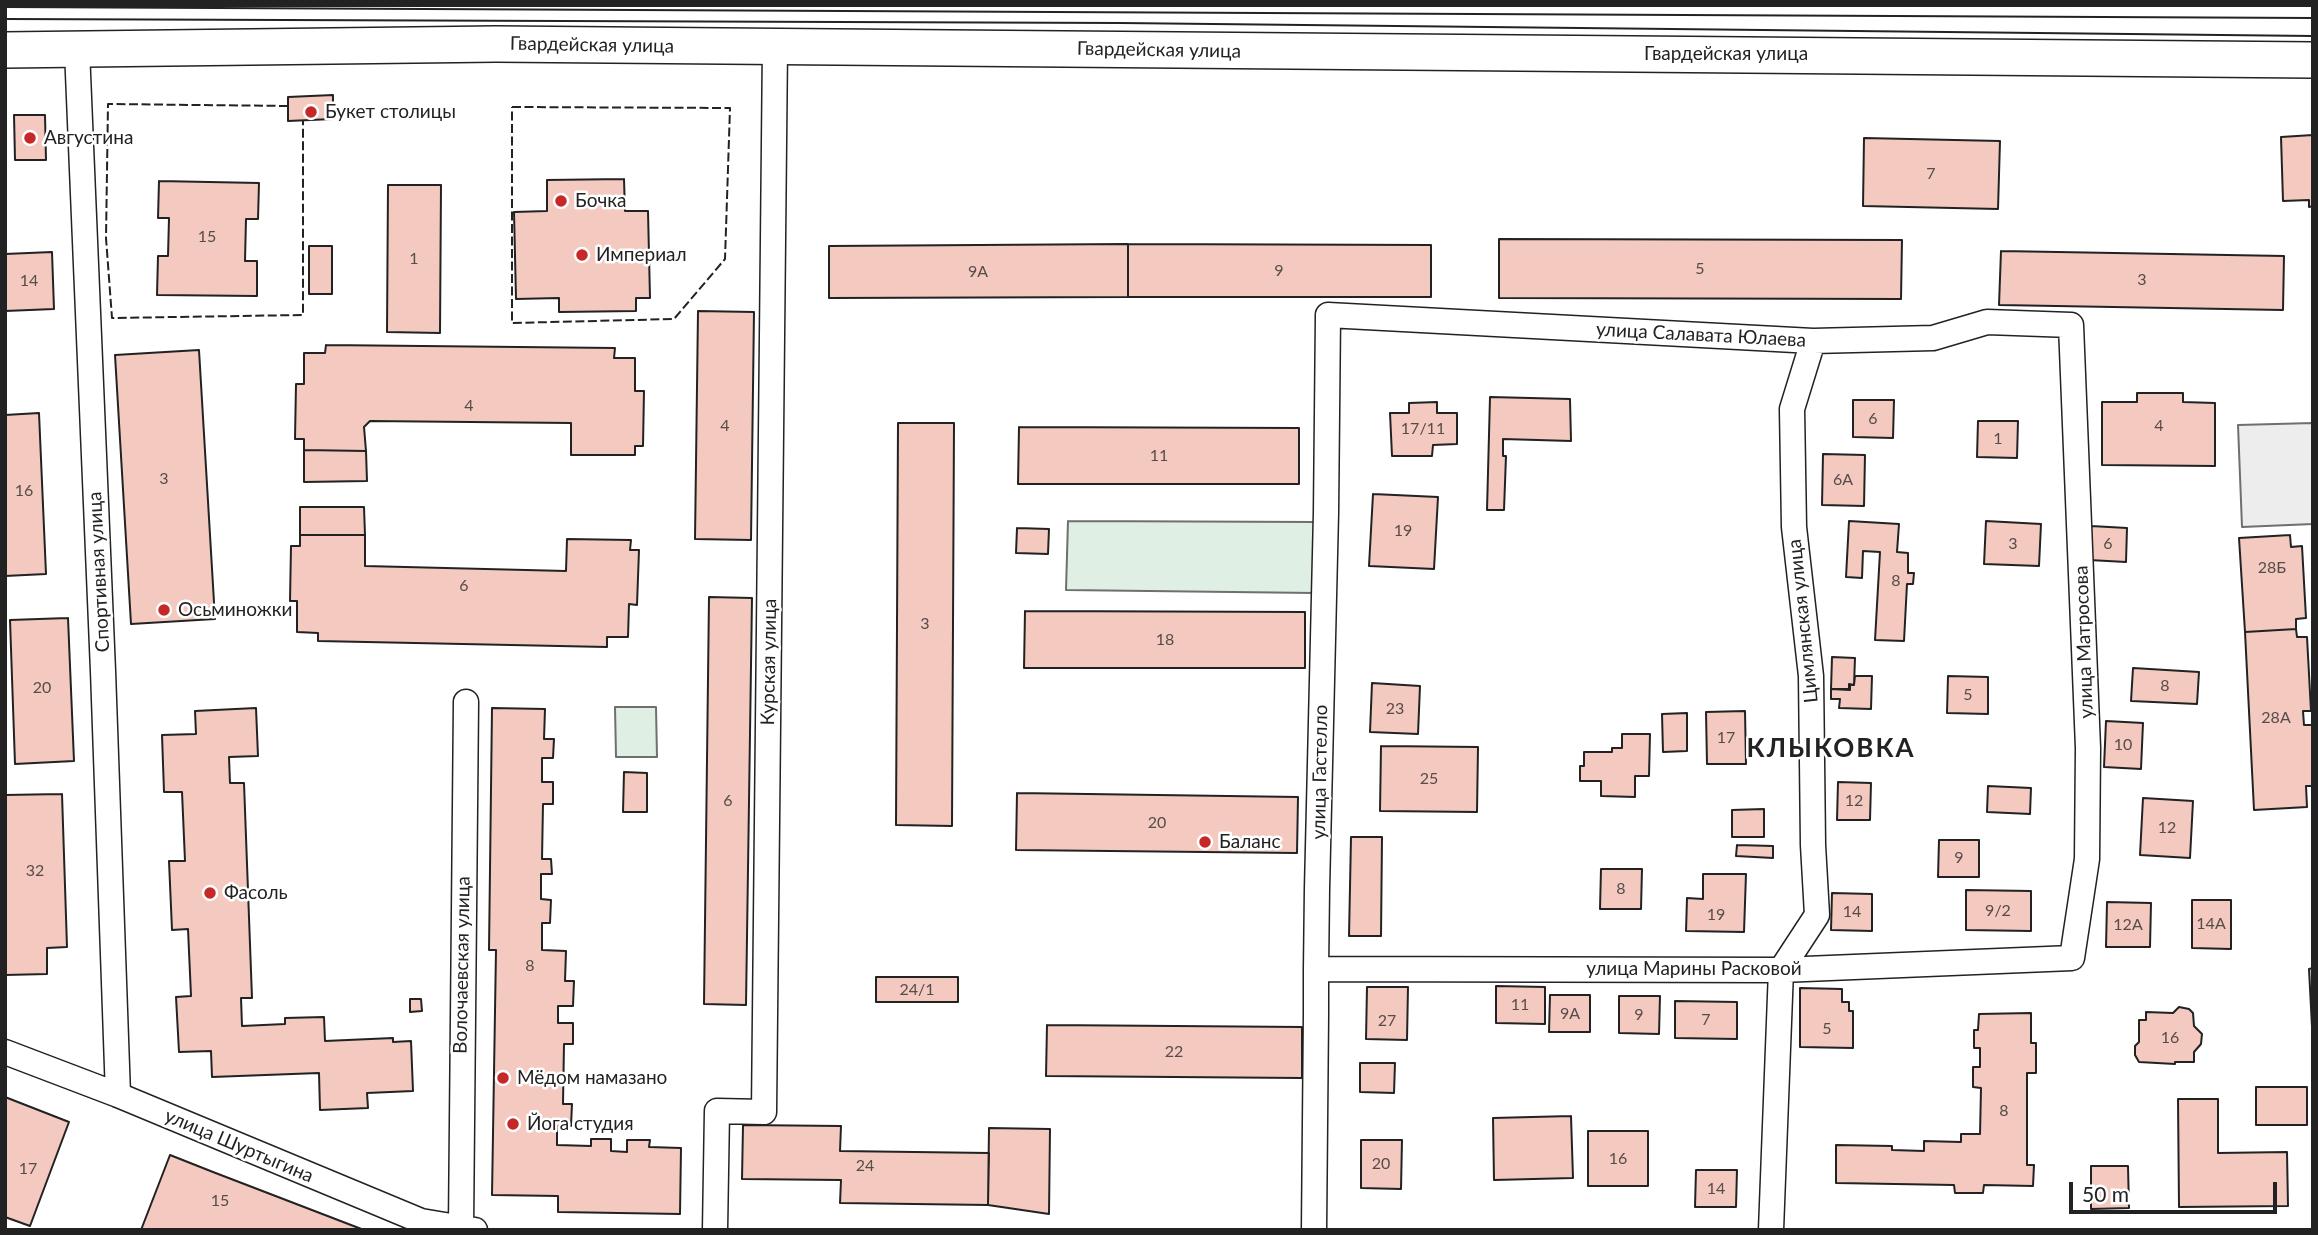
<!DOCTYPE html>
<html>
<head>
<meta charset="utf-8">
<style>
  body { margin:0 }
  #map { position:relative; width:2318px; height:1235px; overflow:hidden; background:#fff; font-family:Lato,sans-serif }
  canvas { display:block }
  .frame { position:absolute; inset:0; border:7px solid #222; pointer-events:none }
  .scale { position:absolute; left:2069px; top:1182px; width:208px; height:32px; box-sizing:border-box; border:4px solid #222; border-top:0; padding-left:9px; font-size:21px; line-height:24px; white-space:nowrap; color:#222; -webkit-text-stroke:5px #fff; paint-order:stroke }
</style>
</head>
<body>
<div id="map">
<canvas width="2318" height="1235"></canvas>
<div class="frame"></div>
<div class="scale">50 m</div>
</div>
<script>
const ctx = document.querySelector('canvas').getContext('2d');
ctx.lineJoin = 'round';
function fill(path, color) {
  ctx.fillStyle = color;
  ctx.fill(path, 'evenodd');
}
function shape(rows) {
  const path = new Path2D();
  for (const r of rows) {
    path.moveTo(r[0], r[1]);
    for (let i = 2; i < r.length; i += 2) path.lineTo(r[i], r[i + 1]);
  }
  return path;
}
function stroke(path, color, width, dash) {
  ctx.strokeStyle = color;
  ctx.lineWidth = width;
  ctx.lineCap = dash ? 'butt' : 'round';
  ctx.setLineDash(dash || []);
  ctx.stroke(path);
}
function drawText(font, color, halo, rows, align = 'center') {
  ctx.font = font + ' Lato,sans-serif';
  ctx.lineWidth = 5;
  ctx.setLineDash([]);
  ctx.textBaseline = 'middle';
  ctx.strokeStyle = halo;
  ctx.fillStyle = color;
  for (const [text, x, y, turn = 0] of rows) {
    ctx.save();
    ctx.translate(x, y);
    ctx.rotate((+turn || 0) * Math.PI / 180);
    ctx.textAlign = isNaN(turn) ? turn : align;
    if (halo) ctx.strokeText(text, 0, 0);
    ctx.fillText(text, 0, 0);
    ctx.restore();
  }
}
const green = shape([
  [1068,521,1315,522,1314,593,1066,590,1068,521],
  [615,707,656,707,657,757,616,757,615,707]
]);
const parking = shape([
  [2313,423,2313,524,2242,527,2238,425,2313,423]
]);
const building = shape([
  [333,95,333,119,288,121,288,97,333,95],
  [14,115,45,115,46,160,15,160,14,115],
  [2313,135,2313,206,2309,207,2309,200,2283,201,2281,137,2313,135],
  [1864,138,2000,141,1998,209,1863,206,1864,138],
  [624,179,625,211,648,211,650,298,636,298,636,311,559,312,559,298,516,299,514,212,547,211,547,180,624,179],
  [159,181,259,183,258,219,246,219,245,261,257,261,257,296,157,295,158,256,168,256,169,218,158,218,159,181],
  [388,185,441,185,440,333,387,332,388,185],
  [1499,239,1902,240,1901,299,1499,298,1499,239],
  [1128,244,1431,245,1431,297,1128,297,1128,244],
  [1128,244,1128,297,829,298,829,246,1128,244],
  [309,246,332,246,332,294,309,294,309,246],
  [2001,251,2284,256,2283,310,1999,305,2001,251],
  [52,252,54,309,5,311,5,254,52,252],
  [698,311,754,312,751,540,695,539,698,311],
  [326,345,615,348,614,358,635,358,635,391,644,391,643,446,635,446,635,455,571,455,571,423,370,421,364,427,366,451,304,450,304,439,295,439,296,384,304,384,304,353,325,353,326,345],
  [199,350,215,619,131,624,115,355,199,350],
  [2137,393,2183,393,2183,402,2215,403,2215,466,2102,465,2102,402,2137,402,2137,393],
  [1490,397,1570,399,1571,441,1503,439,1503,456,1506,456,1504,510,1487,510,1490,397],
  [1853,400,1894,400,1893,438,1853,437,1853,400],
  [1437,402,1437,413,1457,413,1457,444,1433,445,1432,456,1392,456,1390,413,1409,413,1409,403,1437,402],
  [39,413,46,574,5,576,5,415,39,413],
  [1978,421,2018,421,2017,458,1977,457,1978,421],
  [898,423,954,423,952,826,896,825,898,423],
  [1019,427,1299,428,1299,484,1018,484,1019,427],
  [304,450,366,451,367,481,304,482,304,450],
  [1823,454,1865,455,1864,506,1822,505,1823,454],
  [1373,494,1438,497,1434,569,1369,566,1373,494],
  [300,507,364,507,365,535,300,535,300,507],
  [1849,521,1899,524,1897,552,1908,553,1908,573,1914,573,1913,584,1907,584,1904,641,1875,640,1880,552,1863,551,1862,578,1846,577,1849,521],
  [1986,521,2041,524,2039,566,1984,564,1986,521],
  [2091,526,2127,528,2126,562,2089,560,2091,526],
  [1017,528,1049,529,1048,554,1016,553,1017,528],
  [300,535,365,535,365,566,566,571,567,539,631,540,630,550,639,550,637,605,629,604,628,637,607,637,607,647,318,641,318,633,297,632,297,601,290,601,291,546,300,546,300,535],
  [2290,535,2291,547,2302,546,2306,618,2296,619,2296,629,2245,632,2239,538,2290,535],
  [709,597,752,598,746,1005,704,1004,709,597],
  [1025,611,1305,612,1305,668,1024,668,1025,611],
  [68,618,74,761,15,764,10,620,68,618],
  [2296,629,2297,637,2307,637,2311,711,2303,711,2304,725,2312,725,2313,786,2306,786,2307,807,2254,810,2245,632,2296,629],
  [1832,657,1855,658,1854,685,1849,684,1849,689,1831,689,1832,657],
  [2133,668,2199,672,2197,704,2131,701,2133,668],
  [1855,676,1872,676,1871,709,1839,708,1840,699,1831,699,1831,689,1850,690,1850,685,1854,685,1855,676],
  [1948,676,1988,677,1988,714,1947,713,1948,676],
  [1372,683,1420,686,1418,734,1370,732,1372,683],
  [256,708,258,756,229,757,230,783,244,783,252,998,241,998,242,1026,285,1024,285,1018,324,1017,325,1041,393,1038,393,1042,411,1041,413,1091,367,1093,368,1108,320,1110,319,1073,212,1077,211,1051,179,1052,176,997,191,996,188,929,172,930,169,861,185,861,182,792,164,792,162,735,196,734,195,711,256,708],
  [492,708,545,709,544,739,554,739,553,758,542,758,542,782,553,782,553,804,543,804,542,859,551,859,552,874,541,874,541,899,551,900,550,923,542,923,542,950,566,951,565,981,574,981,573,1006,558,1006,558,1023,573,1023,573,1044,564,1044,563,1104,572,1104,571,1126,557,1126,557,1145,591,1146,591,1139,611,1139,611,1151,627,1152,627,1140,650,1140,649,1147,681,1148,680,1214,558,1212,558,1196,492,1195,496,950,489,950,492,708],
  [1745,711,1746,764,1707,764,1706,712,1745,711],
  [1687,713,1687,751,1663,752,1662,714,1687,713],
  [2106,721,2143,723,2141,769,2104,767,2106,721],
  [1622,734,1650,734,1649,776,1635,776,1635,797,1601,796,1601,781,1580,781,1580,766,1584,766,1584,752,1612,752,1612,748,1622,748,1622,734],
  [1381,746,1478,747,1477,812,1380,811,1381,746],
  [624,772,647,773,647,812,623,812,624,772],
  [1838,782,1871,783,1870,820,1837,820,1838,782],
  [1988,786,2031,788,2030,814,1987,812,1988,786],
  [1017,793,1298,797,1297,853,1016,850,1017,793],
  [62,794,67,947,47,948,47,974,5,975,5,795,62,794],
  [2143,798,2193,801,2190,858,2140,855,2143,798],
  [1764,809,1764,837,1732,837,1732,810,1764,809],
  [1351,837,1382,837,1381,936,1349,936,1351,837],
  [1939,840,1979,840,1979,877,1938,877,1939,840],
  [1737,845,1773,846,1773,858,1736,856,1737,845],
  [1601,869,1642,869,1641,909,1600,909,1601,869],
  [1703,874,1746,874,1744,932,1686,931,1687,898,1703,899,1703,874],
  [1966,890,2031,891,2031,931,1966,930,1966,890],
  [1832,893,1872,894,1872,931,1831,930,1832,893],
  [2192,900,2231,900,2231,949,2192,948,2192,900],
  [2107,902,2151,903,2150,947,2106,947,2107,902],
  [2313,968,2313,1027,2312,1027,2309,969,2313,968],
  [876,977,958,977,958,1002,876,1002,876,977],
  [1496,986,1545,987,1545,1024,1496,1023,1496,986],
  [1367,987,1408,987,1407,1040,1366,1039,1367,987],
  [1800,988,1842,989,1842,1002,1849,1002,1849,1011,1853,1011,1853,1048,1800,1047,1800,988],
  [1550,995,1590,995,1590,1032,1549,1032,1550,995],
  [1619,996,1660,996,1659,1034,1619,1033,1619,996],
  [410,999,421,999,422,1011,410,1012,410,999],
  [1675,1001,1737,1002,1737,1039,1675,1038,1675,1001],
  [2179,1007,2189,1009,2193,1013,2194,1026,2202,1034,2201,1044,2194,1052,2194,1062,2175,1062,2175,1064,2139,1062,2135,1055,2135,1046,2139,1042,2139,1020,2146,1020,2146,1012,2173,1013,2179,1007],
  [2031,1013,2031,1043,2036,1043,2036,1073,2027,1073,2027,1165,2034,1165,2033,1186,1984,1185,1983,1193,1955,1193,1954,1185,1836,1183,1836,1145,1892,1146,1892,1150,1924,1151,1924,1141,1961,1142,1961,1134,1980,1134,1981,1088,1973,1087,1973,1067,1980,1067,1980,1048,1974,1048,1974,1030,1978,1030,1979,1014,2031,1013],
  [1047,1025,1302,1027,1302,1078,1046,1076,1047,1025],
  [1360,1063,1395,1063,1394,1093,1360,1092,1360,1063],
  [2256,1087,2307,1087,2307,1125,2256,1125,2256,1087],
  [5,1097,69,1122,30,1226,5,1217,5,1097],
  [2178,1099,2218,1099,2218,1153,2287,1152,2288,1206,2179,1207,2178,1099],
  [1571,1116,1573,1178,1494,1180,1493,1118,1571,1116],
  [743,1125,841,1126,840,1151,989,1153,988,1205,840,1203,841,1180,742,1179,743,1125],
  [989,1128,1050,1129,1049,1214,988,1205,989,1128],
  [1588,1131,1648,1131,1648,1186,1588,1186,1588,1131],
  [1361,1140,1402,1140,1401,1189,1361,1188,1361,1140],
  [170,1155,213,1172,364,1230,141,1230,170,1155],
  [2091,1166,2128,1166,2129,1208,2091,1209,2091,1166],
  [1696,1170,1737,1170,1736,1207,1695,1207,1696,1170]
]);
const minor = shape([
  [77,50,103,671,118,1095],
  [5,1052,118,1095,421,1221,475,1230],
  [461,1227,466,702],
  [715,1230,717,1111,764,1112,775,46],
  [1314,1230,1316,1015,1316,969,1317,889,1326,513,1328,315,1813,341,1933,338,1987,322,2071,325,2088,748,2087,859,2072,958,1781,970,1316,969],
  [1771,1230,1781,970,1817,915,1813,845,1811,676,1794,527,1792,409,1813,341]
]);
const secondary = shape([
  [5,50,496,44,2313,60]
]);
const tram = shape([
  [5,7,2313,18],
  [5,19,1121,23,2313,36]
]);
const fence = shape([
  [288,106,108,104,106,238,112,318,303,315,303,120],
  [512,107,730,108,725,259,674,319,512,323,512,107]
]);
const markers = [
  [311,112,7,"#c62828"],
  [30,138,7,"#c62828"],
  [561,201,7,"#c62828"],
  [582,255,7,"#c62828"],
  [164,610,7,"#c62828"],
  [1205,842,7,"#c62828"],
  [210,893,7,"#c62828"],
  [503,1078,7,"#c62828"],
  [513,1124,7,"#c62828"]
];
const numberNames = [
  ["7",1931,174],
  ["15",207,237],
  ["1",414,259],
  ["5",1700,269],
  ["9",1279,271],
  ["9А",978,272],
  ["3",2142,280],
  ["14",29,281],
  ["4",469,406],
  ["6",1873,419],
  ["4",725,426],
  ["4",2159,426],
  ["17/11",1423,429],
  ["1",1998,439],
  ["11",1159,456],
  ["3",164,479],
  ["6А",1843,480],
  ["16",24,491],
  ["19",1403,531],
  ["3",2013,544],
  ["6",2108,544],
  ["28Б",2272,568],
  ["8",1896,581],
  ["6",464,586],
  ["3",925,624],
  ["18",1165,640],
  ["8",2165,686],
  ["20",42,688],
  ["5",1968,695],
  ["23",1395,709],
  ["28А",2276,718],
  ["17",1726,738],
  ["10",2123,745],
  ["25",1429,779],
  ["6",728,801],
  ["12",1854,801],
  ["20",1157,823],
  ["12",2167,828],
  ["9",1959,858],
  ["32",35,871],
  ["8",1621,889],
  ["9/2",1998,911],
  ["14",1852,912],
  ["19",1716,915],
  ["14А",2211,924],
  ["12А",2128,925],
  ["8",530,966],
  ["24/1",917,990],
  ["11",1520,1005],
  ["9А",1570,1014],
  ["9",1639,1015],
  ["7",1706,1020],
  ["27",1387,1021],
  ["5",1827,1029],
  ["16",2170,1038],
  ["22",1174,1052],
  ["8",2004,1111],
  ["16",1618,1159],
  ["20",1381,1164],
  ["24",865,1166],
  ["17",28,1169],
  ["14",1716,1189],
  ["15",220,1201]
];
const streetNames = [
  ["Гвардейская улица",592,45,1],
  ["Гвардейская улица",1159,50,1],
  ["Гвардейская улица",1726,54],
  ["улица Салавата Юлаева",1701,335,3],
  ["Спортивная улица",99,572,-93],
  ["Цимлянская улица",1803,621,-96],
  ["улица Матросова",2084,642,-92],
  ["Курская улица",769,662,-89],
  ["улица Гастелло",1320,772,-89],
  ["Волочаевская улица",462,965,-89],
  ["улица Марины Расковой",1694,969],
  ["улица Шуртыгина",239,1146,23]
];
const poiNames = [
  ["Букет столицы",325,112],
  ["Августина",44,138],
  ["Бочка",575,201],
  ["Империал",596,255],
  ["Осьминожки",178,610],
  ["Баланс",1219,842],
  ["Фасоль",224,893],
  ["Мёдом намазано",517,1078],
  ["Йога студия",527,1124]
];
const districtNames = [
  ["КЛЫКОВКА",1831,749]
];
fill(green, '#e0efe3');
stroke(green, '#6f6f6f', 2);
fill(parking, '#ededed');
stroke(parking, '#6f6f6f', 2);
fill(building, '#f3c9c0');
stroke(building, '#222', 2);
stroke(minor, '#222', 27);
stroke(secondary, '#222', 38);
stroke(minor, '#fff', 24);
stroke(secondary, '#fff', 35);
stroke(tram, '#222', 2);
stroke(fence, '#222', 2, [9, 3.5]);
for (const [x, y, r, color] of markers) {
  const dot = new Path2D();
  dot.arc(x, y, r, 0, 2 * Math.PI);
  ctx.fillStyle = color;
  ctx.fill(dot);
  stroke(dot, '#fff', 2.5);
}
drawText('16px', '#564c4a', null, numberNames);
drawText('19px', '#222', '#fff', streetNames);
drawText('19px', '#222', '#fff', poiNames, 'left');
ctx.letterSpacing = '2px';
drawText('bold 26px', '#222', '#fff', districtNames);
ctx.letterSpacing = '0px';
</script>
</body>
</html>
